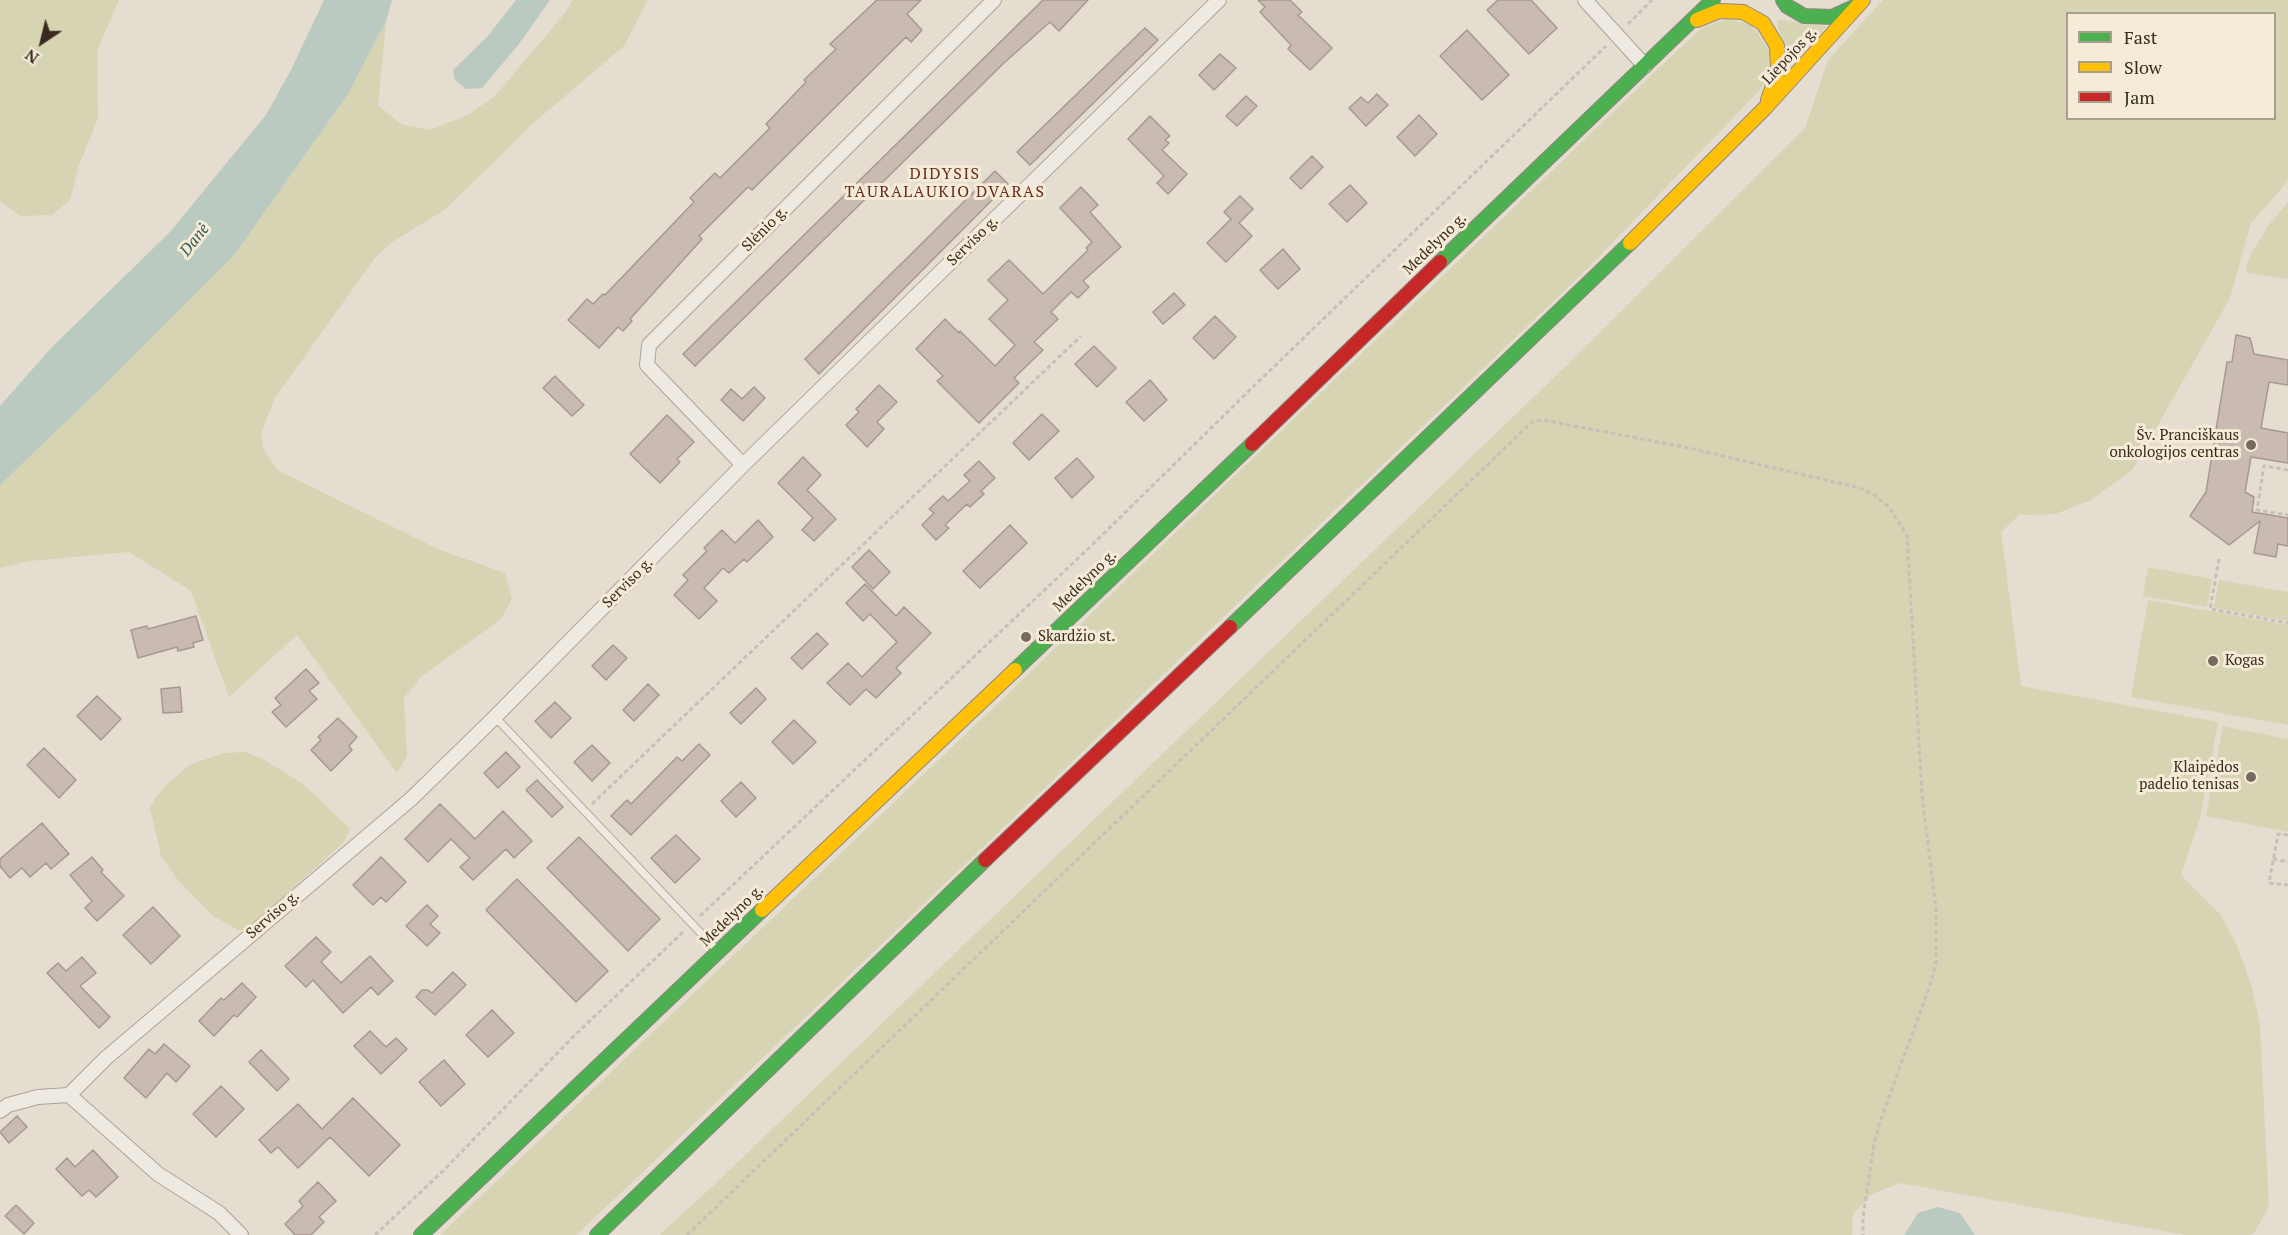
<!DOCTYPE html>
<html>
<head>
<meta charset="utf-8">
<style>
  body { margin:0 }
  #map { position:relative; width:2288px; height:1235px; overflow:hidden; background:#e5ddd0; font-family:"PT Serif",serif }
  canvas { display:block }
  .legend { position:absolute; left:2066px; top:12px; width:210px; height:108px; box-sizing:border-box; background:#f5ebd7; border:2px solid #aa9e8e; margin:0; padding:8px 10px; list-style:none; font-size:18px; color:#3a2b20 }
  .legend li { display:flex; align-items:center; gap:12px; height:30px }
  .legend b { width:30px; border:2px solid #aa9e8e }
  .north { position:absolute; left:12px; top:12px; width:60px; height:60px; -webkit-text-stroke:4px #f5ebd7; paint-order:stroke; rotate:215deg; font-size:16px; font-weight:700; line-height:24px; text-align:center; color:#3a2b20 }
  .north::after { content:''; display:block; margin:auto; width:21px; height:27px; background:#3a2b20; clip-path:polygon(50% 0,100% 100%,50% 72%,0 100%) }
</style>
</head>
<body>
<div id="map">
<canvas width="2288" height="1235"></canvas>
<ul class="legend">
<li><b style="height:8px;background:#4caf50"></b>Fast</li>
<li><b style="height:8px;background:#ffc107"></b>Slow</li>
<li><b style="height:8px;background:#c62828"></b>Jam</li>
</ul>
<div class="north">N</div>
</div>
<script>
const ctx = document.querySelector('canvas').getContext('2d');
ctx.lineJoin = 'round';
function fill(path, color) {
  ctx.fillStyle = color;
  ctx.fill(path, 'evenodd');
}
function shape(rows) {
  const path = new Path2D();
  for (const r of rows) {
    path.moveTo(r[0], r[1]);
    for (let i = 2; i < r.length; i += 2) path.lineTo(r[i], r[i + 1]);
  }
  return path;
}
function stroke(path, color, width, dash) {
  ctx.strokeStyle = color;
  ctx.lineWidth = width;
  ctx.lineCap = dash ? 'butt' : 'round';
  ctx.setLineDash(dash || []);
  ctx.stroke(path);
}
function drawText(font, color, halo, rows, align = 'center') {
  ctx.font = font + ' "PT Serif",serif';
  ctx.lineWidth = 6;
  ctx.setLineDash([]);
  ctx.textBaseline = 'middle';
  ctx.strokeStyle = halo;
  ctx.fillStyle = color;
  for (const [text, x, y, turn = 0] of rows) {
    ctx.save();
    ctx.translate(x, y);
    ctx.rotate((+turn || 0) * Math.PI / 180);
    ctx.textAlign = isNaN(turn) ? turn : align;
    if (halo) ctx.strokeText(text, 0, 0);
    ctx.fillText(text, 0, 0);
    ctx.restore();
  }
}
const green = shape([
  [0,0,119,0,97,51,98,118,78,168,70,200,52,215,20,216,0,201],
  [573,0,648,0,624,46,530,126,446,209,392,242,374,259,275,398,261,433,264,451,279,471,440,550,505,573,512,599,501,619,421,677,404,698,407,756,397,773,297,635,229,697,191,591,129,552,29,561,0,568,0,485,96,393,235,254,348,94,386,21,378,105,401,124,430,130,468,115,495,96,565,13],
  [1883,0,2288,0,2288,181,2251,223,2230,298,2133,469,2091,500,2055,514,2019,515,2001,532,2021,686,2218,722,2200,819,2181,875,2220,914,2237,945,2252,988,2260,1025,2269,1207,2254,1233,2249,1235,2186,1235,1900,1183,1872,1194,1853,1214,1852,1235,659,1235,714,1185,1567,365,1805,128,1828,60],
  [2068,14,2274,14,2274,118,2068,118],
  [1727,19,1752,25,1769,50,1769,75,1759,91,1588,268,680,1137,576,1235,440,1235,990,711,1659,68,1702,28],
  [1778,19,1807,25,1827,26,1790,67,1789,53,1777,25],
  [2288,202,2288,279,2248,273,2246,269,2247,264,2251,254,2268,226],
  [2148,567,2212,579,2207,607,2143,596],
  [2219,580,2288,592,2288,621,2214,608],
  [2148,600,2288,625,2288,725,2131,697],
  [2223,726,2288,739,2288,832,2206,816],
  [245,752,263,759,303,784,349,828,349,832,343,843,255,923,246,930,238,930,213,916,178,880,161,856,150,808,155,799,165,786,191,764,225,753]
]);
const water = shape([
  [324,0,392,0,386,21,348,94,235,254,96,393,0,485,0,406,52,347,169,233,266,115,291,70],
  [516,0,550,0,519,44,482,88,466,89,455,80,453,70,487,37],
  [1938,1207,1960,1213,1975,1235,1904,1235,1918,1213]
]);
const building = shape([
  [877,0,921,0,907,14,922,30,911,42,906,37,752,190,748,187,699,236,702,239,630,319,632,321,623,331,618,327,599,348,568,320,587,299,593,304,603,294,605,295,694,202,690,198,715,173,720,178,770,128,766,124,806,82,804,80,836,49,830,44,877,0],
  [1043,0,1088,0,1059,31,1050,22,1005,62,695,366,683,354,1043,0],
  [1258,0,1290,0,1302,12,1298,15,1332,48,1310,70,1288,49,1291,45,1260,12,1265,7,1258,0],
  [1498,0,1531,0,1557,28,1529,54,1487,10,1498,0],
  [1145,28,1158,40,1030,165,1017,152,1145,28],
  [1467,30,1509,75,1482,100,1440,56,1467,30],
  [1220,54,1236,68,1214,90,1199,75,1220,54],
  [1377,94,1388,105,1366,126,1349,108,1361,97,1368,103,1377,94],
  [1246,96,1257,106,1237,126,1226,116,1246,96],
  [1419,115,1437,134,1415,156,1397,137,1419,115],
  [1150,116,1170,136,1165,140,1169,143,1162,150,1187,174,1168,194,1157,183,1164,176,1128,139,1150,116],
  [1312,156,1323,167,1301,189,1290,178,1312,156],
  [995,171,1008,184,819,374,805,359,995,171],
  [1350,185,1367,203,1347,222,1329,204,1350,185],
  [1081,187,1098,205,1090,212,1121,247,1083,281,1089,287,1078,298,1071,292,1051,312,1058,319,1034,342,1043,350,1014,378,1019,383,979,423,937,381,943,376,916,349,945,319,959,333,960,331,995,366,1015,345,989,319,1008,300,988,280,1009,260,1043,294,1088,250,1086,248,1092,242,1060,208,1081,187],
  [1240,196,1253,209,1239,223,1252,236,1226,262,1207,243,1231,219,1224,212,1240,196],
  [1283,249,1300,269,1278,289,1260,270,1283,249],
  [1174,293,1185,305,1163,324,1153,312,1174,293],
  [1215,316,1236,337,1214,359,1193,338,1215,316],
  [2236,335,2250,338,2254,354,2288,360,2288,385,2269,382,2261,428,2288,433,2288,463,2251,457,2245,492,2254,497,2252,512,2288,518,2288,546,2278,544,2276,557,2254,553,2260,521,2229,545,2190,516,2206,492,2227,362,2232,362,2236,335],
  [1094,346,1116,368,1097,387,1075,364,1094,346],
  [555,376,584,405,572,416,543,388,555,376],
  [1150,380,1167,400,1144,421,1126,402,1150,380],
  [879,385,897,402,877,422,884,429,867,447,846,425,859,412,856,409,879,385],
  [754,387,765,398,743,421,721,400,731,389,742,399,754,387],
  [1042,414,1059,431,1029,460,1013,443,1042,414],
  [667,415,694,442,677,459,680,462,660,483,630,454,667,415],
  [803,457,821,475,807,490,836,519,814,541,802,530,813,518,778,483,803,457],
  [1077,458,1094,477,1072,498,1055,478,1077,458],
  [979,461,995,478,981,491,984,494,970,507,967,504,945,525,949,528,936,540,922,525,934,513,929,509,943,496,948,501,970,481,964,475,979,461],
  [758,520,773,537,747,562,744,559,729,573,723,568,704,588,717,601,699,619,674,595,688,580,683,575,707,551,704,548,722,530,735,543,758,520],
  [1010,525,1027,543,980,588,963,571,1010,525],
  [869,550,890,572,873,589,852,567,869,550],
  [865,584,896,616,904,607,931,633,896,668,901,673,876,698,866,689,850,705,827,683,848,663,862,677,897,642,870,614,863,621,846,603,865,584],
  [196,616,203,640,193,643,194,647,178,651,177,647,138,658,131,630,147,626,148,629,196,616],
  [817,633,828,644,802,669,791,658,817,633],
  [613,645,627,658,606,680,592,666,613,645],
  [306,669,319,683,309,691,317,699,286,727,272,712,281,705,275,698,306,669],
  [648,684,659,695,634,721,623,710,648,684],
  [180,687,182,712,163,713,161,689,180,687],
  [756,688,766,699,741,724,730,713,756,688],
  [97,696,121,719,101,740,77,716,97,696],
  [555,702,571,718,551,738,535,721,555,702],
  [338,718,357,737,349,746,352,750,331,771,311,750,321,740,318,737,338,718],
  [794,720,816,742,793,764,772,742,794,720],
  [699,744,710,755,631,835,611,816,627,800,631,804,677,757,682,761,699,744],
  [592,745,610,763,592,781,574,762,592,745],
  [44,748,76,780,59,798,27,765,44,748],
  [506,752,520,767,498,788,484,773,506,752],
  [537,780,563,807,552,817,526,790,537,780],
  [741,782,756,798,736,817,721,801,741,782],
  [440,804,475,839,503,811,532,841,514,858,506,849,473,880,460,867,470,858,451,839,428,862,405,839,440,804],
  [42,823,69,854,51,869,46,863,30,877,22,868,10,878,0,866,0,859,42,823],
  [676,835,700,859,675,883,651,858,676,835],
  [579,837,660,919,628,951,547,868,579,837],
  [92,857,103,870,101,872,124,896,97,921,85,908,92,901,70,875,92,857],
  [381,857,406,882,386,902,381,897,373,905,353,885,381,857],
  [517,879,608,971,576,1002,486,910,517,879],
  [427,905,438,916,430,924,440,933,427,946,406,926,427,905],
  [153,907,180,936,151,964,123,935,153,907],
  [316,937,331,952,321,962,341,983,370,956,393,981,378,995,371,987,343,1013,313,980,306,987,285,966,316,937],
  [82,957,96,973,80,986,110,1017,99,1028,47,973,58,963,66,971,82,957],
  [453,972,466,985,435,1015,416,997,422,990,428,990,432,993,453,972],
  [242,983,256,997,237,1017,234,1015,214,1036,199,1021,221,998,224,1000,242,983],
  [492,1010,514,1033,488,1057,466,1035,492,1010],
  [370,1031,386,1047,396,1038,407,1049,381,1074,354,1046,370,1031],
  [164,1044,190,1066,176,1082,167,1073,146,1098,124,1078,149,1049,155,1054,164,1044],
  [261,1050,289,1079,277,1091,249,1062,261,1050],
  [444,1060,465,1084,441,1106,419,1082,444,1060],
  [221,1086,244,1109,216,1137,193,1114,221,1086],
  [353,1098,400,1145,369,1176,330,1137,298,1168,278,1147,271,1153,259,1140,298,1104,322,1129,353,1098],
  [17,1116,27,1127,9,1143,0,1132,17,1116],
  [93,1150,118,1177,96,1197,89,1190,82,1196,56,1169,67,1158,75,1167,93,1150],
  [318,1182,336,1201,319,1217,324,1222,311,1235,295,1235,285,1224,303,1206,299,1201,318,1182],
  [16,1205,34,1223,24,1234,5,1216,16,1205]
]);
const path = shape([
  [1628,24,1652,0],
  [2288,470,2264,466,2257,510,2288,515],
  [2219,559,2210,609,2288,623],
  [592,804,1081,336],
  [2288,835,2278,834,2269,883,2288,885],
  [2273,859,2288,862],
  [700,916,1089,548,1256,384,1606,46],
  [375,1235,443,1171,574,1036,684,931],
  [687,1235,1532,422,1543,420,1689,448,1860,488,1876,496,1889,507,1907,535,1922,794,1936,909,1936,964,1928,991,1881,1119,1874,1144,1863,1217,1863,1235]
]);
const lane = shape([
  [495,717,717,950]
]);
const street = shape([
  [1585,0,1645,66],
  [743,465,647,365,649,345,994,0],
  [69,1095,158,1174,219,1213,241,1235],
  [0,1111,8,1105,38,1097,69,1095,106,1058,411,799,495,717,743,465,1219,0]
]);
const fast = shape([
  [1783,0,1787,6,1804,16,1832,17,1854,7],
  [1440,262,1713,0],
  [1230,627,1630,243],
  [1015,670,1252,444],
  [421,1235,762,910],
  [597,1235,985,860]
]);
const slow = shape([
  [1697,20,1719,11,1743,12,1763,23,1777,46,1778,71,1768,100],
  [1630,243,1766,107,1863,0],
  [762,910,1015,670]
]);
const jam = shape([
  [1252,444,1440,262],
  [985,860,1230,627]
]);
const markers = [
  [2251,445,6,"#76695e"],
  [1026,637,6,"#76695e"],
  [2213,661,6,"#76695e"],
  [2251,777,6,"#76695e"]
];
const streetNames = [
  ["Liepojos g.",1790,56,-47],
  ["Slėnio g.",765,229,-45],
  ["Serviso g.",973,241,-44],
  ["Medelyno g.",1435,244,-44],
  ["Medelyno g.",1085,581,-44],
  ["Serviso g.",628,583,-45],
  ["Serviso g.",273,915,-41],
  ["Medelyno g.",732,916,-44]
];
const poiNames = [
  ["Šv. Pranciškaus",2239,436],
  ["onkologijos centras",2239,453],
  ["Skardžio st.",1038,637,"left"],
  ["Kogas",2225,661,"left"],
  ["Klaipėdos",2239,768],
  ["padelio tenisas",2239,785]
];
const neighbourhoodNames = [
  ["DIDYSIS",945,174],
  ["TAURALAUKIO DVARAS",945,192]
];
const waterNames = [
  ["Danė",195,240,-52]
];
fill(green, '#d6d4b3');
fill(water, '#bacac0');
fill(building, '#c9bbb1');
stroke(building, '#a6998f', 1.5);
stroke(lane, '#aba399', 9);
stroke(street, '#aba399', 16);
stroke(fast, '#908880', 16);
stroke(slow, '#908880', 16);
stroke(jam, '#908880', 16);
stroke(path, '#c6c0b8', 3, [4.5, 3]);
stroke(lane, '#eee9e1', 7);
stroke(street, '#eee9e1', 14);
stroke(fast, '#4caf50', 14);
stroke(slow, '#ffc107', 14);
stroke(jam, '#c62828', 14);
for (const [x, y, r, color] of markers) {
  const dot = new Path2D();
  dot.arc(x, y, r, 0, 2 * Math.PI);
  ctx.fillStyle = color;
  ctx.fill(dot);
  stroke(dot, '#f5ebd7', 2);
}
drawText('15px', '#3a2b20', '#f5ebd7', streetNames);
drawText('15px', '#3a2b20', '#f5ebd7', poiNames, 'right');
ctx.letterSpacing = '1.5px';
drawText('16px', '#662a20', '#f5ebd7', neighbourhoodNames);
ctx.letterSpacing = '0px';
drawText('italic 16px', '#305a54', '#f5ebd7', waterNames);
</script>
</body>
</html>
